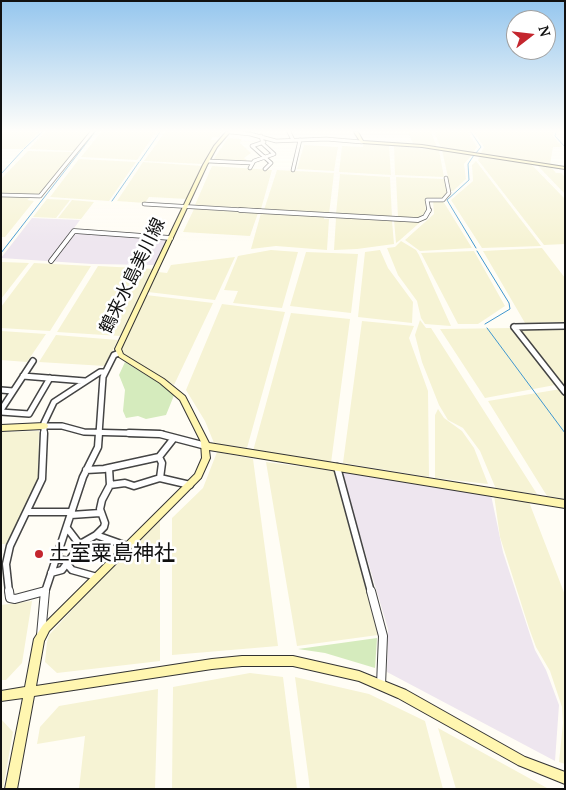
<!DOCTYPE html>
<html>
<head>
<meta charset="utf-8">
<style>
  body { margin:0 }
  #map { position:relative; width:566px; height:790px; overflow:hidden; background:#fffdf5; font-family:"PT Serif",serif }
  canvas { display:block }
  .frame { position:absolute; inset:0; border:2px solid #111; pointer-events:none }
  .north { position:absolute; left:506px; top:10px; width:50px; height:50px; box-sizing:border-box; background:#fff; border:1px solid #a0a0a0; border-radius:50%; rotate:74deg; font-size:14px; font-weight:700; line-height:20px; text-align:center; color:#111 }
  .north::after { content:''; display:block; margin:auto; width:18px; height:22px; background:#c4262e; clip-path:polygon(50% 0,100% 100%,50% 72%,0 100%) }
</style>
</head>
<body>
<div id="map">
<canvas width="566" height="790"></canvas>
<div class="frame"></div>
<div class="north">N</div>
</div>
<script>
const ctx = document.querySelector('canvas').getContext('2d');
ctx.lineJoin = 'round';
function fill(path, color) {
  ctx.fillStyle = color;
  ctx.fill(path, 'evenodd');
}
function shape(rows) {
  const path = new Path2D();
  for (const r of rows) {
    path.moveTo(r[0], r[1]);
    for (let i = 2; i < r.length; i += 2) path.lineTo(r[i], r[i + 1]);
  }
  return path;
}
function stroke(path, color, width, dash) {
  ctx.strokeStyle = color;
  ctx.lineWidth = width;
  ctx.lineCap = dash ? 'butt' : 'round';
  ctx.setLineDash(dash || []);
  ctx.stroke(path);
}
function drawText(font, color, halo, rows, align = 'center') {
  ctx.font = font + ' "PT Serif","Noto Sans JP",serif';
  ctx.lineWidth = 5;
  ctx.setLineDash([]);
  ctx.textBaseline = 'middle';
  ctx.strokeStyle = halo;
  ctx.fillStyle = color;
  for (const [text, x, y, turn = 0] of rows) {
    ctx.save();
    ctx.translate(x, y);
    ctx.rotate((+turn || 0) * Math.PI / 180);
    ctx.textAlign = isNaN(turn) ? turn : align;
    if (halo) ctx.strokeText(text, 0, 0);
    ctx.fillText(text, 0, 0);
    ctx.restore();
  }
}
const industrial = shape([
  [32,218,80,220,72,231,169,238,154,265,92,264,1,258],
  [341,471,491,495,503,552,535,650,546,670,559,705,555,761,387,672,388,629]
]);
const farmland = shape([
  [1,132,39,132,23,149,1,149],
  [45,132,90,132,75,151,29,149],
  [101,132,156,132,137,160,81,157],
  [165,132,222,132,219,137,212,137,211,140,217,140,202,164,144,161],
  [408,132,431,132,437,147,413,144],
  [434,132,468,132,477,147,473,153,441,148],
  [474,132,553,132,553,136,562,147,553,147,550,165,480,154,484,147],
  [228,138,242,139,240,143,251,153,244,158,247,160,245,162,213,160],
  [363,143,389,145,391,175,339,172,342,146,363,147],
  [304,145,338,147,334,171,297,169],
  [394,146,439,150,444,177,395,175],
  [442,150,472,155,464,164,466,179,453,191,451,191],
  [28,151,74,152,39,195,1,194,1,179],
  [480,156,532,165,565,199,565,244,544,245,478,160],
  [79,159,136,162,109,201,50,197],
  [476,161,541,246,482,248,451,200,473,181,472,165],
  [143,162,203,166,187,199,149,197,145,203,117,201],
  [212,166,272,170,261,209,195,205],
  [538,166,551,167,556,173,561,173,565,177,565,194],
  [277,170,334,173,329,214,264,210],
  [340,174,390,177,392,217,336,214],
  [396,177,444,179,447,193,441,199,425,198,426,212,418,219,398,218],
  [1,197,32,197,27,200,34,201,5,237,1,237],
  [47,199,70,200,56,218,33,217],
  [72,200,94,202,81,219,58,218],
  [433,200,443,201,472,248,420,251,405,240,434,214],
  [194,209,258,213,250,236,183,232],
  [261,213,324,217,324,219,329,219,327,250,276,246,251,249],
  [336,218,392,221,394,244,357,249,334,250],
  [425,218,400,240,396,243,394,220],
  [401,241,416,250,419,255,451,326,425,324,421,318,417,301,398,275,387,248,395,247],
  [542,248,565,278,565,322,525,323,483,251],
  [271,250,298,252,282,308,233,303,238,291,224,290,238,256],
  [380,250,388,268,413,302,412,323,358,317,365,252],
  [474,251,505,306,478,324,458,324,421,253],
  [306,252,358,254,351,313,290,306],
  [235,257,215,300,148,292,158,272,167,273,171,265],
  [2,262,29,263,1,299,1,263],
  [34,263,91,266,50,331,1,328,1,307],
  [98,266,155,269,120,336,57,332],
  [146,295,213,303,174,385,124,355,122,350,122,346],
  [222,304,285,312,247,448,214,443,205,421,186,390],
  [291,313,350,319,331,463,253,451],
  [420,320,426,328,431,328,537,494,496,489,480,451,463,428,448,420,439,405,422,362,415,335],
  [362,321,414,326,409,338,428,391,429,477,343,463],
  [512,328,555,385,485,398,440,329],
  [518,328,565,328,565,384,562,384],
  [1,331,46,334,27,362,1,360],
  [56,335,118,340,105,366,39,362],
  [561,389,565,394,565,499,547,496,488,401],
  [438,409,444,418,462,431,474,448,488,484,435,478,435,415],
  [39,431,38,481,24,512,6,544,1,544,1,432],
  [217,452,253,459,278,646,172,655,172,518,203,488],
  [266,462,335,471,378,635,297,646],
  [494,495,529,502,565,595,565,764,559,762,563,723,562,707,550,671,536,647,529,628,500,537],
  [160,520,160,661,57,673,45,662,47,642,49,635,105,574],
  [32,601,22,663,6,680,1,680,1,605],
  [250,673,283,677,297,789,172,789,173,687],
  [295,677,369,694,425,721,443,789,310,789],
  [158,689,155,789,79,789,85,736,37,744,40,727,59,706],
  [1,719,13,732,3,789,1,789],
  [438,728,547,788,547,789,456,789]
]);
const green = shape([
  [125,362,175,393,166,415,146,419,138,416,126,418,123,411,125,390,119,375],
  [377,638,375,668,325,653,298,649]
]);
const stream = shape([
  [471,132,481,147,476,153],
  [556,132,555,136,565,147],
  [24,149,42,132],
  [474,155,468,164,469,180,447,200,476,248],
  [140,161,160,132],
  [1,174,23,150],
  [112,201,139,162],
  [477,251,509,303,510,309,485,324],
  [1,253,95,132],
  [487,328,565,433]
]);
const streetFar4 = shape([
  [230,132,250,134,276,141,326,139,362,142],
  [289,132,293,140],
  [264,142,252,146,271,163,265,169],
  [208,161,252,163],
  [250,168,254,161,274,154,263,144,261,136],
  [293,170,300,140],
  [1,195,40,196,92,132],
  [144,204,261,211],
  [429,211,427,200,443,200,449,193,446,178]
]);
const streetFar3 = shape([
  [240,210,418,220,425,217,429,210],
  [51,261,74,231,171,238]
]);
const streetFar2 = shape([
  [514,327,565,392],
  [514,327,565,326],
  [23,376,85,381],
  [1,390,13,391],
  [1,410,33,361],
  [1,412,29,414,50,378],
  [44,426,62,426,84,432,162,434],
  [44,434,44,423,54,402,100,372,105,372],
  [99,434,103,377,114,355,119,353]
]);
const streetFar1 = shape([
  [129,433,160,434,206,446],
  [159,457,162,463,160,478,190,485],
  [337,467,371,592],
  [86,470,104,469,159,457,174,438],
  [110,485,125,483,134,486,160,478],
  [27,512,72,512],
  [71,515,100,513],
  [67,528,80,545],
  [96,535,127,546],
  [56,559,69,561],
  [67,564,72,570,97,577],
  [51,573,62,570,82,543,96,535,104,527,105,523,100,509,102,500,110,485,109,468],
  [9,592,6,564,10,546,42,479,44,433],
  [42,592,45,591],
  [45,592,83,477,98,447,99,433]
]);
const street = shape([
  [9,591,10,598,15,599,45,591],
  [371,591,383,636,381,685],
  [41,635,45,591]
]);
const secondary = shape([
  [226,132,230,132,217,147,207,165,121,349,123,354,164,379,185,396,209,443,565,500,565,508,209,450,210,458,201,478,49,631,44,641,36,686,212,659,242,656,293,656,359,671,406,690,525,757,565,772,565,784,518,765,398,698,359,681,293,666,242,666,212,669,34,696,17,789,5,789,23,698,1,701,1,691,25,687,34,639,43,625,195,474,202,458,201,442,180,400,160,383,119,357,115,349,203,165,214,146,226,132],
  [354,132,358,132,363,141,422,145,565,167,565,169,422,147,362,143,361,143,354,132],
  [44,423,47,424,48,426,47,428,44,429,1,431,1,425,44,423]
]);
const markers = [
  [39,554,5,"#c4262e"]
];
const streetNames = [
  ["鶴来水島美川線",133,276,-64]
];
const nearPoinames = [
  ["土室粟島神社",49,554]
];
fill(industrial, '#eee6ef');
fill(farmland, '#f6f3d4');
fill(green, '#d5ebbd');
stroke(stream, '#3f96cf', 1);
stroke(streetFar4, '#444', 4.5);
stroke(streetFar3, '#444', 5.5);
stroke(streetFar2, '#444', 8);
stroke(streetFar1, '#444', 9);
stroke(street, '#444', 10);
stroke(secondary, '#333', 2);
stroke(streetFar4, '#fff', 3);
stroke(streetFar3, '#fff', 4);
stroke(streetFar2, '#fff', 5);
stroke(streetFar1, '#fff', 6);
stroke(street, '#fff', 8);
fill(secondary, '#fff6b0');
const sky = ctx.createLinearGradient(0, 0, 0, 243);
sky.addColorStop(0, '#95c6ee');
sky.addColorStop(0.54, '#fffefa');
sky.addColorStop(1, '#fffefa00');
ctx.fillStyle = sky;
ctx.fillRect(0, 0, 566, 243);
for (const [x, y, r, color] of markers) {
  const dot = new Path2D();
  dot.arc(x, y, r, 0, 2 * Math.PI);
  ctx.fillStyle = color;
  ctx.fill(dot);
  stroke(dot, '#fff', 2);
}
drawText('18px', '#111', '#fff', streetNames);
drawText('21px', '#111', '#fff', nearPoinames, 'left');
</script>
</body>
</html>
